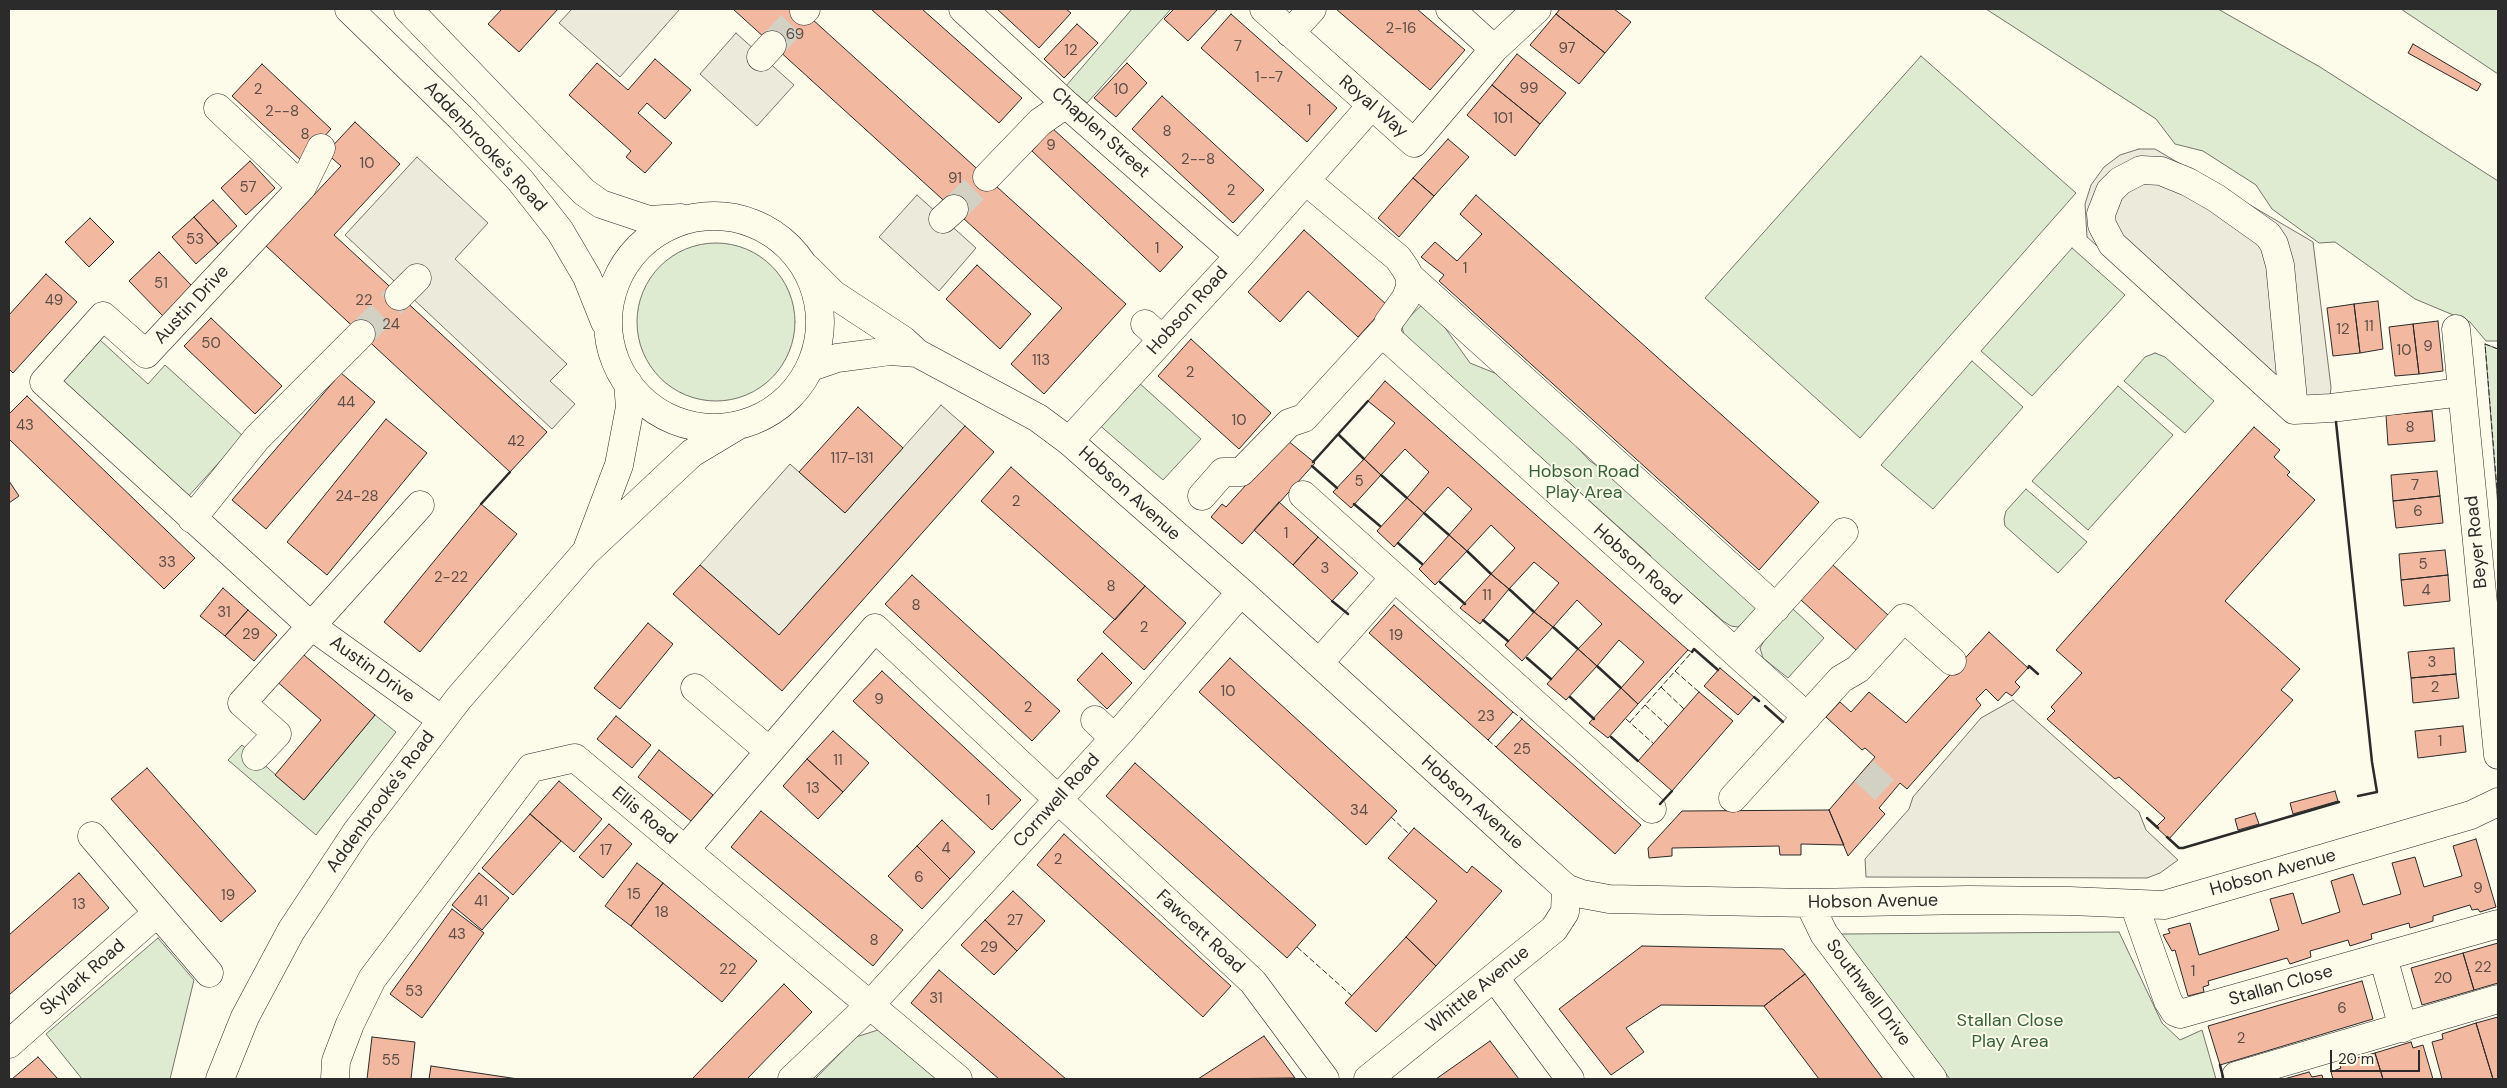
<!DOCTYPE html>
<html>
<head>
<meta charset="utf-8">
<style>
  body { margin:0 }
  #map { position:relative; width:2507px; height:1088px; overflow:hidden; background:#fdfbea; font-family:"DM Sans",sans-serif }
  canvas { display:block }
  .frame { position:absolute; inset:0; border:10px solid #2b2b2b; pointer-events:none }
  .scale { position:absolute; left:2330px; top:1050px; width:90px; height:22px; box-sizing:border-box; border:2px solid #2b2b2b; border-top:0; padding-left:6px; font-size:15px; line-height:18px; white-space:nowrap; color:#2b2b2b; -webkit-text-stroke:4px #fdfbea; paint-order:stroke }
</style>
</head>
<body>
<div id="map">
<canvas width="2507" height="1088"></canvas>
<div class="frame"></div>
<div class="scale">20 m</div>
</div>
<script>
const ctx = document.querySelector('canvas').getContext('2d');
ctx.lineJoin = 'round';
function fill(path, color) {
  ctx.fillStyle = color;
  ctx.fill(path, 'evenodd');
}
function shape(rows) {
  const path = new Path2D();
  for (const r of rows) {
    if (r.length === 3) {
      path.moveTo(r[0] + r[2], r[1]);
      path.arc(r[0], r[1], r[2], 0, 2 * Math.PI);
      continue;
    }
    path.moveTo(r[0], r[1]);
    for (let i = 2; i < r.length; i += 2) path.lineTo(r[i], r[i + 1]);
  }
  return path;
}
function stroke(path, color, width, dash) {
  ctx.strokeStyle = color;
  ctx.lineWidth = width;
  ctx.lineCap = dash ? 'butt' : 'round';
  ctx.setLineDash(dash || []);
  ctx.stroke(path);
}
function drawText(font, color, halo, rows, align = 'center') {
  ctx.font = font + ' "DM Sans",sans-serif';
  ctx.lineWidth = 4;
  ctx.setLineDash([]);
  ctx.textBaseline = 'middle';
  ctx.strokeStyle = halo;
  ctx.fillStyle = color;
  for (const [text, x, y, turn = 0] of rows) {
    ctx.save();
    ctx.translate(x, y);
    ctx.rotate((+turn || 0) * Math.PI / 180);
    ctx.textAlign = isNaN(turn) ? turn : align;
    if (halo) ctx.strokeText(text, 0, 0);
    ctx.fillText(text, 0, 0);
    ctx.restore();
  }
}
const green = shape([
  [1132,9,1171,9,1087,103,1066,86,1132,9],
  [1986,9,2218,9,2320,67,2498,181,2498,341,2486,341,2470,322,2415,299,2335,242,2319,243,2272,209,2256,185,2203,151,2175,144,2156,119,1986,9],
  [2401,9,2498,9,2498,74,2401,9],
  [1921,56,2076,193,1860,438,1705,298,1921,56],
  [716,322,79],
  [2072,248,2125,295,2032,396,1981,351,2072,248],
  [1426,301,1470,363,1507,378,1536,403,1590,461,1650,503,1690,549,1719,566,1757,607,1742,624,1738,627,1731,626,1723,621,1674,578,1662,582,1643,565,1651,556,1404,335,1402,327,1405,321,1426,301],
  [100,340,148,384,165,365,243,436,186,499,60,384,100,340],
  [2485,344,2498,349,2498,508,2485,344],
  [2155,353,2165,357,2214,401,2185,433,2124,381,2145,357,2155,353],
  [1972,361,2023,407,1933,509,1881,465,1972,361],
  [1137,381,1201,439,1163,480,1097,423,1137,381],
  [2118,386,2173,435,2088,530,2032,481,2118,386],
  [2026,489,2087,542,2058,573,2005,526,2004,519,2006,511,2026,489],
  [1793,609,1824,638,1788,678,1763,658,1760,648,1765,639,1793,609],
  [375,715,396,732,316,835,228,760,242,745,304,800,375,715],
  [2119,932,2162,1023,2180,1040,2202,1030,2216,1079,1950,1079,1841,934,2119,932],
  [158,938,194,980,170,1079,82,1079,46,1034,158,938],
  [881,1029,941,1079,815,1079,856,1037,881,1029]
]);
const parking = shape([
  [572,9,677,9,679,10,620,77,559,23,572,9],
  [736,33,794,85,757,126,700,74,736,33],
  [2139,149,2155,149,2313,242,2331,387,2329,408,2293,420,2087,237,2085,204,2091,185,2104,167,2120,155,2139,149],
  [417,157,488,223,455,259,567,364,550,381,575,404,552,429,345,235,417,157],
  [917,195,976,248,939,291,879,237,917,195],
  [941,405,965,426,779,635,700,565,790,464,845,513,941,405],
  [2013,700,2139,812,2146,830,2178,860,2160,873,2147,878,1866,877,1865,859,1909,809,1913,797,1981,718,2013,700]
]);
const building = shape([
  [502,9,558,9,519,52,488,24,502,9],
  [733,9,801,9,1126,304,1044,394,1011,364,1062,308,733,9],
  [871,9,922,9,1022,98,999,123,871,9],
  [997,9,1066,9,1071,13,1039,48,997,9],
  [1174,9,1218,9,1188,41,1164,19,1174,9],
  [1336,9,1417,9,1465,50,1430,90,1336,9],
  [1560,9,1614,9,1631,22,1605,53,1556,14,1560,9],
  [1231,14,1337,108,1307,142,1201,48,1231,14],
  [1556,14,1605,53,1579,84,1530,45,1556,14],
  [1077,24,1098,43,1064,78,1044,59,1077,24],
  [2413,44,2481,84,2477,91,2408,53,2413,44],
  [1517,54,1566,93,1540,124,1492,85,1517,54],
  [655,59,691,90,665,119,647,103,638,113,672,143,645,173,626,157,631,151,569,95,597,63,628,90,655,59],
  [1127,63,1147,83,1116,117,1094,98,1127,63],
  [262,64,331,129,302,161,232,96,262,64],
  [1492,85,1540,124,1515,156,1467,115,1492,85],
  [1162,96,1264,190,1233,223,1132,129,1162,96],
  [355,122,400,164,334,235,547,432,510,472,266,246,341,166,326,153,355,122],
  [1052,128,1183,247,1160,272,1032,151,1052,128],
  [1448,139,1469,157,1434,196,1413,178,1448,139],
  [250,161,275,188,246,215,221,188,250,161],
  [1413,178,1434,196,1399,237,1378,218,1413,178],
  [1476,195,1819,502,1759,570,1439,281,1444,275,1421,257,1435,242,1457,261,1482,234,1460,214,1476,195],
  [213,200,237,226,218,244,194,217,213,200],
  [194,217,218,244,196,264,172,237,194,217],
  [90,218,114,242,89,267,65,242,90,218],
  [1304,230,1387,305,1358,337,1308,291,1280,322,1248,292,1304,230],
  [159,252,193,287,163,316,129,281,159,252],
  [977,265,1031,314,1000,349,946,299,977,265],
  [46,274,77,302,13,373,9,369,9,315,46,274],
  [2378,301,2383,349,2360,353,2354,304,2378,301],
  [2354,304,2360,353,2333,356,2327,308,2354,304],
  [211,318,282,386,255,414,184,346,211,318],
  [2438,321,2443,371,2419,374,2413,324,2438,321],
  [2413,324,2419,374,2395,376,2389,327,2413,324],
  [1191,339,1271,413,1239,449,1158,376,1191,339],
  [341,373,375,402,266,529,232,500,341,373],
  [1385,381,1688,650,1638,704,1621,688,1644,662,1619,640,1597,666,1578,649,1602,624,1577,600,1553,627,1534,612,1559,583,1534,562,1509,589,1491,574,1515,548,1491,525,1467,551,1449,535,1472,509,1448,487,1424,513,1407,498,1429,472,1405,449,1381,475,1364,459,1395,423,1368,401,1385,381],
  [27,396,195,558,164,589,9,439,9,414,27,396],
  [858,407,903,448,845,513,799,472,858,407],
  [2432,411,2435,441,2388,445,2386,415,2432,411],
  [386,419,427,453,327,575,287,542,386,419],
  [965,426,994,452,782,691,673,594,700,565,779,635,965,426],
  [2254,427,2280,450,2274,457,2290,472,2287,475,2315,500,2225,601,2300,669,2281,690,2293,700,2169,839,2156,827,2165,818,2119,777,2115,779,2047,719,2055,711,2051,707,2082,673,2056,650,2254,427],
  [1287,440,1315,463,1242,544,1211,517,1222,504,1226,507,1287,440],
  [1364,459,1381,475,1351,508,1333,492,1364,459],
  [1011,467,1145,586,1115,620,981,501,1011,467],
  [2437,471,2440,496,2393,501,2391,475,2437,471],
  [9,481,19,496,9,503,9,481],
  [2440,496,2443,523,2396,528,2393,501,2440,496],
  [1407,498,1424,513,1394,547,1377,531,1407,498],
  [1279,502,1318,537,1293,565,1254,530,1279,502],
  [481,504,517,534,420,652,384,622,481,504],
  [1449,535,1467,551,1435,585,1419,569,1449,535],
  [1318,537,1358,573,1332,601,1293,565,1318,537],
  [2445,550,2448,575,2401,580,2399,554,2445,550],
  [1833,565,1888,615,1856,650,1801,600,1833,565],
  [1491,574,1509,589,1480,624,1460,608,1491,574],
  [912,575,1060,711,1032,741,885,604,912,575],
  [2448,575,2450,601,2404,606,2401,580,2448,575],
  [1145,586,1186,623,1144,670,1103,632,1145,586],
  [223,588,248,610,225,636,200,616,223,588],
  [1394,605,1513,712,1488,740,1369,633,1394,605],
  [248,610,277,635,254,661,225,636,248,610],
  [1534,612,1553,627,1522,661,1505,645,1534,612],
  [648,623,673,644,620,709,594,688,648,623],
  [1989,632,2028,668,2015,682,2020,687,2012,696,2006,692,1998,701,1986,689,1976,699,1981,705,1907,789,1900,783,1879,808,1885,814,1848,856,1829,810,1875,757,1865,748,1862,750,1826,717,1840,702,1851,712,1869,692,1906,723,1989,632],
  [2454,648,2456,674,2411,678,2408,652,2454,648],
  [1578,649,1597,666,1566,700,1547,684,1578,649],
  [298,650,375,715,304,800,275,775,321,720,274,679,298,650],
  [1102,653,1132,683,1107,709,1077,680,1102,653],
  [1230,658,1397,811,1366,845,1199,692,1230,658],
  [1720,668,1754,697,1738,715,1704,686,1720,668],
  [882,671,1021,800,992,830,853,701,882,671],
  [2456,674,2459,698,2413,703,2411,678,2456,674],
  [1621,688,1638,704,1608,738,1589,723,1621,688],
  [1699,692,1733,721,1672,791,1638,761,1699,692],
  [616,716,651,745,632,768,597,739,616,716],
  [1522,719,1641,825,1615,854,1496,747,1522,719],
  [2463,726,2466,752,2418,758,2415,731,2463,726],
  [833,731,869,763,843,792,807,759,833,731],
  [659,750,713,795,691,821,638,777,659,750],
  [807,759,843,792,818,819,783,786,807,759],
  [1135,763,1316,925,1287,958,1106,796,1135,763],
  [147,768,256,891,221,922,111,799,147,768],
  [559,781,602,819,574,852,530,814,559,781],
  [2335,791,2338,801,2293,814,2290,803,2335,791],
  [1829,810,1844,845,1801,844,1801,855,1780,855,1779,846,1672,848,1672,856,1649,858,1648,848,1682,811,1829,810],
  [761,811,903,930,873,966,731,847,761,811],
  [2255,813,2259,824,2238,830,2235,819,2255,813],
  [530,814,561,841,513,895,482,868,530,814],
  [942,820,975,852,950,879,917,846,942,820],
  [609,824,632,844,603,878,579,857,609,824],
  [1414,828,1467,873,1472,866,1502,891,1436,966,1406,937,1437,901,1388,858,1414,828],
  [1064,834,1231,986,1203,1017,1037,865,1064,834],
  [2476,839,2496,907,2480,912,2478,909,2472,910,2470,905,2433,916,2433,921,2410,928,2409,923,2371,934,2372,939,2350,946,2348,940,2310,951,2311,957,2290,964,2287,958,2208,981,2209,985,2203,987,2204,992,2188,996,2175,950,2172,951,2163,935,2170,933,2168,929,2190,923,2199,955,2279,930,2270,899,2293,893,2302,924,2340,912,2331,881,2353,874,2363,905,2401,894,2392,863,2415,857,2424,887,2462,876,2453,846,2476,839],
  [917,846,950,879,922,909,888,876,917,846],
  [637,863,663,883,631,926,605,906,637,863],
  [79,873,109,908,9,995,9,935,79,873],
  [479,873,509,898,482,930,452,905,479,873],
  [663,883,757,961,722,1002,631,926,663,883],
  [1013,891,1045,921,1017,951,985,920,1013,891],
  [452,909,484,933,422,1018,390,994,452,909],
  [985,920,1017,951,994,975,961,945,985,920],
  [1406,937,1436,966,1376,1032,1345,1003,1406,937],
  [2498,943,2498,983,2474,990,2463,953,2498,943],
  [1642,946,1783,949,1805,974,1764,1006,1661,1005,1626,1028,1644,1052,1611,1075,1559,1009,1642,946],
  [2463,953,2474,990,2422,1005,2411,968,2463,953],
  [939,970,1066,1079,999,1079,911,1003,939,970],
  [1805,974,1883,1079,1819,1079,1764,1006,1805,974],
  [2362,981,2373,1019,2220,1065,2208,1026,2362,981],
  [784,984,812,1012,747,1079,692,1079,784,984],
  [2498,1017,2498,1079,2493,1079,2476,1023,2498,1017],
  [2476,1023,2493,1079,2442,1079,2432,1042,2443,1039,2442,1034,2476,1023],
  [1264,1036,1295,1078,1198,1079,1264,1036],
  [372,1037,415,1042,411,1079,367,1079,372,1037],
  [1490,1041,1519,1079,1436,1079,1490,1041],
  [2411,1042,2413,1048,2423,1045,2433,1079,2383,1079,2375,1053,2411,1042],
  [2375,1053,2383,1079,2333,1079,2331,1072,2341,1068,2339,1063,2375,1053],
  [38,1057,58,1079,12,1079,38,1057],
  [431,1066,518,1079,429,1079,431,1066],
  [2309,1072,2312,1077,2322,1075,2323,1079,2284,1079,2309,1072]
]);
const minorTunnel = shape([
  [772,45,804,11],
  [954,209,987,177],
  [361,334,399,296],
  [1864,771,1890,795]
]);
const minor = shape([
  [349,9,461,118,520,180,560,231,587,277,605,322],
  [408,9,584,192,601,204,649,220,681,218],
  [963,9,1066,104,1239,256],
  [1264,9,1414,143,1494,49,1537,9],
  [1450,9,1494,49],
  [804,11,806,9],
  [1290,33,1312,9],
  [761,57,772,45],
  [218,108,302,187],
  [321,148,302,187,146,354,103,316,44,382,310,625,442,720],
  [987,177,1040,122,1066,104],
  [1306,181,1398,258,1405,268,1410,277,1410,287,1406,298,1388,323,1387,334,1391,341,1807,717],
  [714,322,106],
  [943,219,954,209],
  [807,268,833,294,903,340,917,353,1038,418,1069,441,1241,592,1527,853,1566,888,1582,894,1609,899,1809,903,1968,900,2070,901,2164,905,2471,815,2498,802],
  [1410,277,1776,608],
  [399,296,417,278],
  [1145,324,1162,339],
  [2456,329,2498,755],
  [811,367,837,358,860,355,890,351,917,353],
  [2294,410,2280,265,2274,244,2268,235,2216,198,2188,182,2161,171,2141,170,2120,181,2110,191,2101,214,2102,225,2112,244,2294,410,2331,408,2462,392],
  [1069,441,1239,256,1371,106],
  [1303,495,1652,809],
  [1202,496,1223,472,1241,472,1289,423,1304,418,1387,327],
  [192,519,257,438,361,334],
  [588,547,619,465,630,407,628,383],
  [1735,652,1844,532],
  [1319,663,1394,578],
  [695,688,769,751],
  [1095,720,1114,738],
  [256,756,277,734,242,703,420,505],
  [1733,798,1841,679,1858,669,1904,618,1952,661],
  [92,836,209,973],
  [685,850,958,1079],
  [1809,903,1824,934,1933,1079],
  [2134,904,2168,1001,2175,1012,2180,1014,2498,924],
  [2383,957,2403,1028],
  [1495,978,1570,1079],
  [9,1044,157,913],
  [2236,1076,2498,999],
  [220,1079,245,1017,291,931,357,831,459,698,585,553,692,453,737,426],
  [335,1079,336,1061,350,1024,372,979,531,768,575,758,685,850,875,628,1253,982,1325,1079],
  [792,1079,869,1006,1120,732,1241,592],
  [1368,1079,1554,929,1565,912,1566,888]
]);
const fence = shape([
  [2498,349,2485,344,2498,501],
  [1675,671,1699,692],
  [1661,687,1684,709],
  [1645,705,1669,727],
  [1513,712,1522,719],
  [1626,719,1654,744],
  [1630,722,1692,652,1688,650],
  [1488,740,1496,747],
  [1391,817,1409,834],
  [1297,947,1352,996]
]);
const wall = shape([
  [2336,422,2372,762,2377,792,2358,796],
  [1339,435,1364,459],
  [1313,462,1368,401],
  [1312,466,1337,488],
  [1381,475,1407,498],
  [481,504,510,472],
  [1354,504,1380,526],
  [1424,513,1449,535],
  [1398,543,1422,564],
  [1467,551,1491,574],
  [1440,582,1465,604],
  [1509,589,1534,612],
  [1332,601,1348,614],
  [1483,620,1508,641],
  [1553,627,1578,649],
  [1692,652,1694,649,1718,670],
  [1527,658,1551,679],
  [1597,666,1621,688],
  [2028,668,2029,666,2038,674],
  [1570,697,1594,719],
  [1754,697,1759,701],
  [1765,706,1783,722],
  [1611,737,1638,761],
  [1660,804,1672,791],
  [2147,818,2158,828],
  [2167,837,2179,848,2183,848,2339,802],
  [2220,1065,2223,1077]
]);
const numberNames = [
  ["2-16",1401,29],
  ["69",795,35],
  ["7",1238,47],
  ["97",1567,49],
  ["12",1071,51],
  ["1--7",1269,78],
  ["99",1529,89],
  ["2",258,90],
  ["10",1121,90],
  ["1",1309,111],
  ["2--8",282,112],
  ["101",1503,119],
  ["8",1167,132],
  ["8",305,135],
  ["9",1051,146],
  ["2--8",1198,160],
  ["10",367,164],
  ["91",955,179],
  ["57",248,188],
  ["2",1231,191],
  ["53",195,240],
  ["1",1157,249],
  ["1",1465,269],
  ["51",161,284],
  ["49",54,301],
  ["22",364,301],
  ["24",391,325],
  ["11",2369,327],
  ["12",2343,330],
  ["50",211,344],
  ["9",2428,347],
  ["10",2404,351],
  ["113",1041,361],
  ["2",1190,373],
  ["44",346,403],
  ["10",1239,421],
  ["43",25,426],
  ["8",2410,428],
  ["42",516,442],
  ["117-131",852,459],
  ["5",1359,482],
  ["7",2415,486],
  ["24-28",357,497],
  ["2",1016,502],
  ["6",2418,512],
  ["1",1286,534],
  ["33",167,563],
  ["5",2423,565],
  ["3",1325,569],
  ["2-22",451,578],
  ["8",1111,587],
  ["4",2426,591],
  ["11",1487,596],
  ["8",916,606],
  ["31",224,613],
  ["2",1144,628],
  ["29",251,635],
  ["19",1396,636],
  ["3",2432,663],
  ["2",2435,688],
  ["10",1228,692],
  ["9",879,700],
  ["2",1028,708],
  ["23",1486,717],
  ["1",2440,742],
  ["25",1522,750],
  ["11",838,761],
  ["13",813,789],
  ["1",988,801],
  ["34",1359,811],
  ["4",946,849],
  ["17",606,851],
  ["2",1058,860],
  ["6",919,878],
  ["9",2478,889],
  ["15",634,895],
  ["19",228,896],
  ["41",481,902],
  ["13",79,905],
  ["18",662,913],
  ["27",1015,921],
  ["43",457,935],
  ["8",874,941],
  ["29",989,948],
  ["22",2483,968],
  ["22",728,970],
  ["1",2193,972],
  ["20",2443,979],
  ["53",414,992],
  ["31",936,999],
  ["6",2342,1009],
  ["2",2241,1039],
  ["55",391,1061]
];
const streetNames = [
  ["Royal Way",1373,107,41],
  ["Chaplen Street",1100,133,42],
  ["Addenbrooke's Road",485,147,47],
  ["Austin Drive",192,305,-47],
  ["Hobson Road",1188,311,-48],
  ["Hobson Avenue",1129,494,42],
  ["Beyer Road",2477,542,-96],
  ["Hobson Road",1637,565,42],
  ["Austin Drive",372,670,36],
  ["Cornwell Road",1057,801,-48],
  ["Addenbrooke's Road",381,802,-54],
  ["Hobson Avenue",1472,803,42],
  ["Ellis Road",644,816,40],
  ["Hobson Avenue",2273,873,-16],
  ["Hobson Avenue",1873,902,-1],
  ["Fawcett Road",1200,932,43],
  ["Skylark Road",83,978,-41],
  ["Stallan Close",2281,986,-16],
  ["Whittle Avenue",1478,990,-39],
  ["Southwell Drive",1868,993,53]
];
const parkNames = [
  ["Hobson Road",1584,472],
  ["Play Area",1584,493],
  ["Stallan Close",2010,1021],
  ["Play Area",2010,1042]
];
fill(green, '#deebd1');
stroke(green, '#74746e', 1);
fill(parking, '#eceadb');
stroke(parking, '#74746e', 1);
fill(building, '#f2b8a0');
stroke(building, '#2b2b2b', 1);
stroke(minorTunnel, '#d3d1c4', 28, [28, 14]);
stroke(minor, '#2b2b2b', 29);
stroke(minor, '#fdfbea', 28);
stroke(fence, '#2b2b2b', 1, [6, 2.5]);
stroke(wall, '#2b2b2b', 2.5);
drawText('15px', '#5d4e48', null, numberNames);
drawText('18px', '#2b2b2b', '#fdfbea', streetNames);
drawText('18px', '#34623c', '#fdfbea', parkNames);
</script>
</body>
</html>
